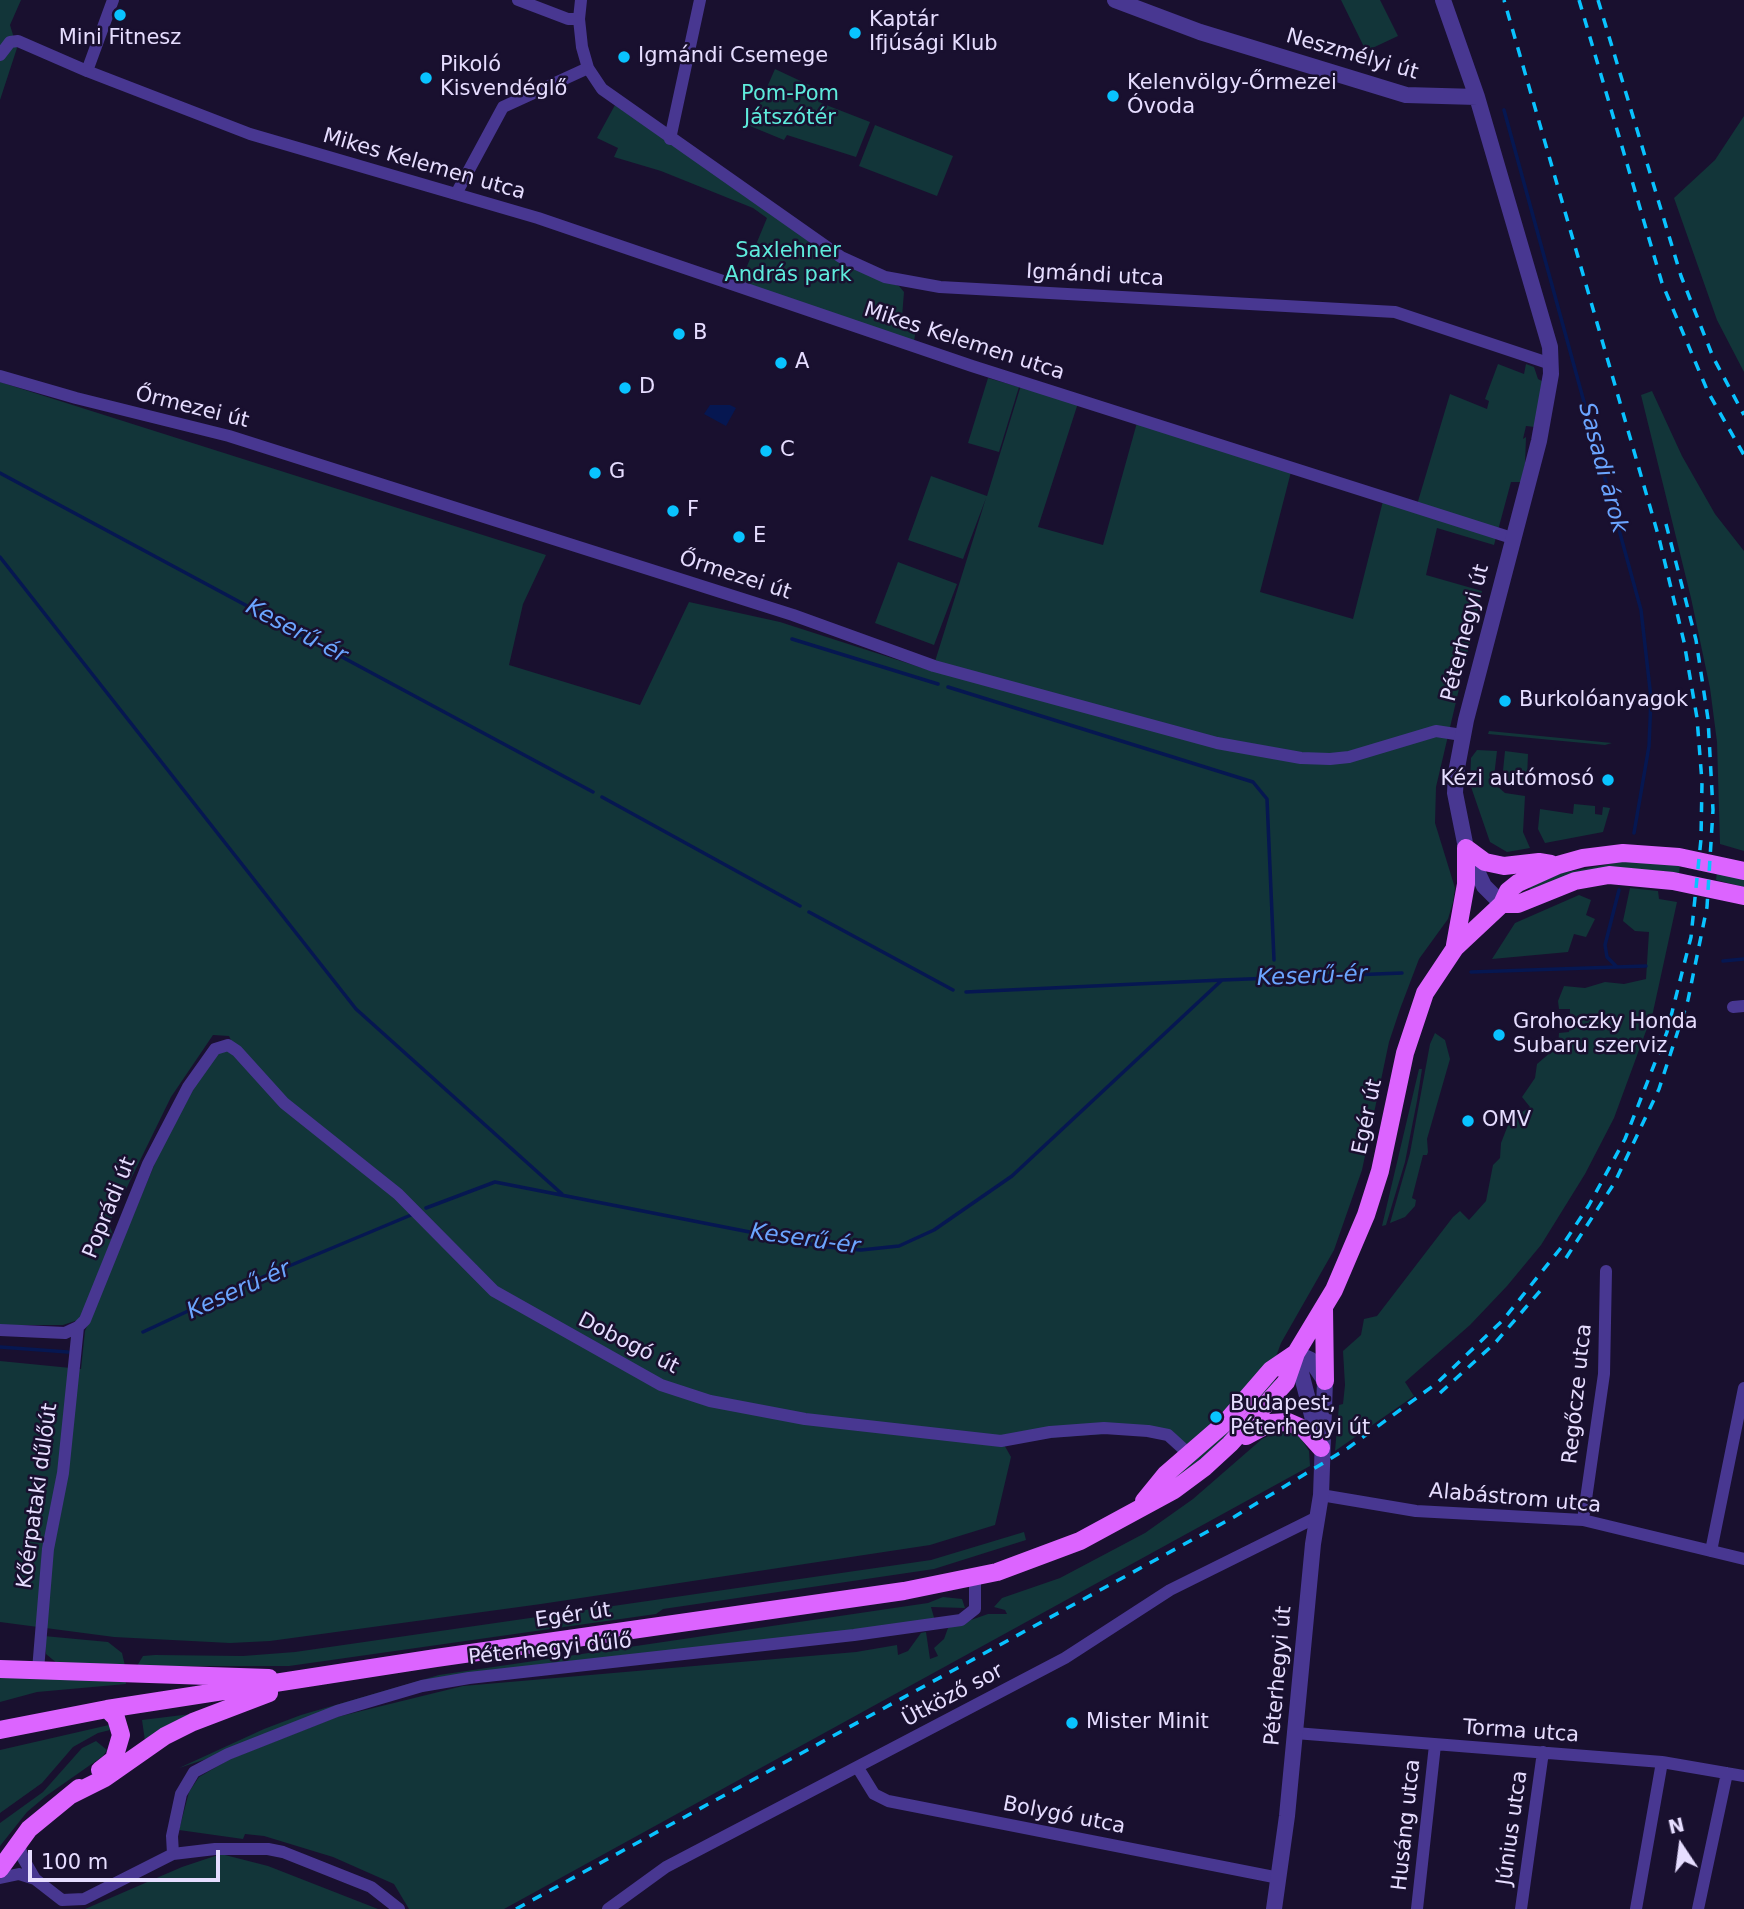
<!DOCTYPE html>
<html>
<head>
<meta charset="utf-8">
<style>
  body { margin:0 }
  #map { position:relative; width:1744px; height:1909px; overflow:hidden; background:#19102f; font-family:"DejaVu Sans",sans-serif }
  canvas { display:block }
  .north { position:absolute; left:1646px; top:1811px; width:70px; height:70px; -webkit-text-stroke:5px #19102f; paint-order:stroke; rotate:347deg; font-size:19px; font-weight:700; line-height:28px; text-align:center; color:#e6ddff }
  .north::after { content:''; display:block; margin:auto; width:24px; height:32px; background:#e6ddff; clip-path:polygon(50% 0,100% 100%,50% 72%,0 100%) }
  .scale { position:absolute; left:28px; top:1850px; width:192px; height:32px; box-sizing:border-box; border:4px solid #e6ddff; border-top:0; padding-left:9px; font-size:21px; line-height:24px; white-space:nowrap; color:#e6ddff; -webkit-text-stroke:5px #19102f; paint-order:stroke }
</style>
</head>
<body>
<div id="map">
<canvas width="1744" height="1909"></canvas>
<div class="north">N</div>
<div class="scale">100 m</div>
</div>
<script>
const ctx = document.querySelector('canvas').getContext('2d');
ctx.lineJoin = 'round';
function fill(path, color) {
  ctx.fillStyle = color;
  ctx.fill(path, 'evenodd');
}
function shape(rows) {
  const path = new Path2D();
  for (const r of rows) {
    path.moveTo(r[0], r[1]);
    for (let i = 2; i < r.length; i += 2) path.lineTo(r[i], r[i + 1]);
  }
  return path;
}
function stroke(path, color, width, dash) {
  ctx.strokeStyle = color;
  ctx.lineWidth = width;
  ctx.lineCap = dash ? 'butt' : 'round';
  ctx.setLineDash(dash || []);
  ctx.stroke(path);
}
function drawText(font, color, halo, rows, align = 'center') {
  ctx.font = font + ' "DejaVu Sans",sans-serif';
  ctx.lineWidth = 5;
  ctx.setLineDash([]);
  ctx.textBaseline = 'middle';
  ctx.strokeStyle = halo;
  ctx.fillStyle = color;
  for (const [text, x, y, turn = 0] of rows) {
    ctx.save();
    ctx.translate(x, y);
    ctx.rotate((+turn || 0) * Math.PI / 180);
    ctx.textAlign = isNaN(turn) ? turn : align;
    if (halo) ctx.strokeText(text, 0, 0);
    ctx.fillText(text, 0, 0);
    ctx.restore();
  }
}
const green = shape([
  [0,0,21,0,10,25,17,48,0,100],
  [1341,0,1380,0,1398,36,1366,51],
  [775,69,824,92,821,103,870,122,856,157,787,135,784,140,750,126],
  [615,105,837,258,866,274,899,286,904,292,902,317,916,328,914,342,740,283,767,218,753,208,661,171,614,157,618,148,597,138],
  [1744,116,1744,372,1717,320,1674,198,1715,160],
  [875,125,953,156,937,196,859,166],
  [1498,364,1524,374,1526,364,1534,367,1538,379,1544,382,1535,427,1526,426,1523,439,1526,437,1525,464,1521,482,1511,482,1494,545,1437,528,1426,575,1482,591,1436,787,1435,823,1455,888,1453,902,1448,919,1419,959,1400,1009,1389,1042,1362,1170,1334,1250,1281,1343,1271,1370,1226,1422,1183,1447,1148,1431,1002,1441,1011,1457,995,1525,930,1545,541,1604,270,1641,230,1643,114,1637,0,1622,0,1361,81,1369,85,1331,160,1151,215,1049,236,1050,229,1036,213,1035,171,1097,109,1224,113,1235,81,1319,63,1325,0,1325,0,382,546,555,523,604,509,665,640,705,689,602,780,622,932,671,986,498,963,559,908,540,931,476,987,496,1022,382,1079,400,1038,527,1103,545,1138,419,1292,468,1260,592,1353,619,1384,497,1416,508,1450,394,1487,409,1489,401,1485,399],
  [988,378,1019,387,999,452,968,443],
  [1652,391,1682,456,1715,514,1744,551,1744,851,1720,844,1717,742,1710,688,1691,598,1641,395],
  [898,562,957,584,934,645,875,623],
  [1489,731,1612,743,1605,745,1488,734],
  [1477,750,1497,751,1494,777,1497,786,1505,793,1525,796,1523,832,1530,848,1507,852,1490,842,1470,784,1471,758],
  [1505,751,1528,754,1527,778,1523,784,1508,783,1504,779,1507,771,1503,771],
  [1574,804,1595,806,1595,814,1602,815,1603,807,1610,808,1603,832,1545,843,1538,829,1540,809,1573,814],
  [1625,861,1680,865,1679,873,1613,867,1570,875,1530,890,1529,886,1562,873],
  [1717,872,1744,879,1744,887,1716,880],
  [1630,888,1658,891,1659,899,1677,902,1653,1012,1614,1118,1585,1174,1541,1245,1507,1286,1470,1325,1405,1382,1414,1396,1335,1451,1339,1405,1343,1404,1345,1385,1343,1351,1361,1335,1364,1319,1377,1316,1453,1217,1460,1211,1469,1220,1486,1201,1493,1165,1500,1158,1501,1143,1510,1120,1530,1107,1522,1097,1535,1078,1537,1064,1558,1046,1559,1033,1569,1032,1570,1009,1559,1009,1558,1001,1564,986,1585,988,1605,982,1624,984,1646,979,1649,932,1635,931,1623,921],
  [1579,895,1591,900,1586,915,1595,919,1586,937,1574,934,1568,952,1492,959,1515,923],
  [1435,1033,1445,1040,1450,1059,1427,1139,1428,1152,1427,1155,1423,1155,1412,1198,1416,1200,1415,1206,1405,1217,1390,1223,1410,1153,1430,1044],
  [1419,1069,1422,1069,1417,1101,1405,1162,1386,1225,1382,1226],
  [1274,1379,1277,1381,1265,1395,1207,1456,1160,1490],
  [1273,1434,1290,1433,1300,1437,1309,1451,1310,1466,504,1909,409,1909,394,1884,333,1857,264,1836,245,1834,243,1839,179,1830,189,1792,199,1777,230,1759,337,1717,463,1686,856,1652,897,1645,898,1655,908,1651,921,1633,926,1632,930,1659,938,1656,934,1648,944,1639,948,1628,988,1614,1007,1614,1005,1610,994,1607,1002,1598,1060,1578,1145,1533,1193,1499,1262,1439],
  [1024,1532,1026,1540,934,1569,663,1609,656,1614,289,1666,137,1666,143,1656,155,1655,243,1656,295,1652,931,1560],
  [943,1597,962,1599,965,1608,931,1607,935,1621,458,1676,179,1768,264,1729,301,1715,439,1675,928,1603],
  [44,1636,108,1642,122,1653,125,1666,58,1664,46,1654],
  [0,1677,125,1678,126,1684,37,1692,0,1702],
  [191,1714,145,1741,142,1720],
  [109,1725,110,1730,98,1733,73,1747,42,1783,0,1813,0,1750],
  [96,1741,107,1750,103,1756,46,1796,27,1812,0,1846,0,1823,43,1792,82,1748],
  [221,1854,268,1866,378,1909,85,1909,182,1867]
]);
const water = shape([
  [710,405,730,405,736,408,726,426,704,414]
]);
const stream = shape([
  [1504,110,1641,610,1651,698,1649,746,1634,833],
  [0,473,593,792],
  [0,557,356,1009,562,1194],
  [792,639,938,684],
  [948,687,1253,782,1267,799,1274,960],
  [602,797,800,906],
  [809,912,953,990],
  [1723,961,1744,959],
  [1616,966,1607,957,1605,945,1619,890],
  [1471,972,1646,966],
  [966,992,1222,980],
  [426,1208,495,1182,826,1247,861,1250,899,1246,934,1230,1012,1176,1222,980,1402,973],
  [143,1332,246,1284,411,1215],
  [0,1347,68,1352]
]);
const minor = shape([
  [518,0,568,19,579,19],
  [581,0,579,19,582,47,588,68,602,89,841,257,885,277,940,287,1395,312,1551,364],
  [0,55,10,42,18,41,87,71,250,134,538,218,972,366,1512,538],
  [87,71,113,0],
  [670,139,700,0],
  [456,194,503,107,588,68],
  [0,376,76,398,229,436,793,615,934,666,1217,743,1301,758,1330,759,1349,757,1436,731,1462,735],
  [1733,1007,1744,1006],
  [0,1330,65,1333,78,1327,85,1320,148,1164,188,1087,215,1049,228,1045,237,1051,284,1103,398,1194,494,1291,661,1385,710,1401,805,1419,1001,1441,1050,1432,1104,1428,1148,1431,1168,1435,1190,1455],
  [1321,1495,1416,1511,1583,1520,1744,1559],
  [1583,1520,1604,1374,1606,1271],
  [1711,1551,1744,1388],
  [38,1670,48,1549,63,1473,78,1327],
  [1295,1733,1662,1762,1744,1776],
  [858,1768,874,1794,888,1801,1279,1878],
  [18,1842,23,1858,35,1879,62,1900,84,1899,173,1854,215,1849,268,1849,283,1852,371,1887,399,1909],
  [173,1854,172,1836,181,1794,194,1772,228,1754,337,1711,422,1686,469,1678,854,1635,961,1620,975,1609,975,1577],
  [0,1878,19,1874,35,1879],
  [608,1909,666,1867,1065,1658,1170,1590,1317,1517],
  [1417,1909,1435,1745],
  [1521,1909,1543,1752],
  [1636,1909,1662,1762],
  [1698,1909,1727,1773]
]);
const tertiary = shape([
  [1115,0,1200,32,1406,95,1477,97],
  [1443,0,1477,97,1550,347,1551,374,1539,441,1466,720,1456,773,1455,793,1466,848,1484,886,1502,904],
  [1296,1353,1318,1439],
  [1274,1909,1287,1816,1313,1544,1321,1495,1325,1381,1311,1360,1296,1353]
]);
const primary = shape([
  [1466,848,1485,862,1504,866,1539,862,1551,864],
  [1502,904,1518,904,1575,881,1609,875,1673,881,1744,896],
  [1455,945,1466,884,1466,848],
  [1324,1308,1325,1381],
  [1246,1436,1270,1423,1288,1422,1304,1429,1321,1448],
  [1144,1501,1166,1474,1226,1422,1271,1370,1296,1353],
  [0,1669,269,1678],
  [0,1730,107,1709,436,1658,904,1591,997,1572,1080,1541,1174,1490,1205,1467,1230,1444,1286,1382,1296,1353,1334,1290,1366,1215,1380,1171,1405,1053,1425,993,1455,948,1502,904,1508,891,1518,883,1558,865,1583,858,1623,853,1679,857,1744,871],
  [100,1770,114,1759,121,1735,116,1718,107,1709],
  [71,1795,105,1778,165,1736,193,1722,269,1693],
  [0,1869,29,1829,79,1788]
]);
const rail = shape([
  [1579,0,1662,283,1708,392,1744,455],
  [1598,0,1681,276,1713,357,1744,415],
  [1566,1258,1615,1182,1659,1089,1688,1000,1707,907,1713,810,1708,719,1696,640,1666,524],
  [1440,1393,1495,1343,1540,1291],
  [516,1909,1234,1517,1348,1448,1437,1383,1503,1320,1560,1249,1589,1205,1625,1139,1667,1032,1691,937,1701,839,1702,782,1697,718,1684,642,1659,538,1504,0]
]);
const markers = [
  [120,15,7,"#09c3ff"],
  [855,33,7,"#09c3ff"],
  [624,57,7,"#09c3ff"],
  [426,78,7,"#09c3ff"],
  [1113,96,7,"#09c3ff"],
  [679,334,7,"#09c3ff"],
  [781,363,7,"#09c3ff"],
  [625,388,7,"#09c3ff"],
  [766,451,7,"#09c3ff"],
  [595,473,7,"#09c3ff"],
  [673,511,7,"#09c3ff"],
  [739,537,7,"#09c3ff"],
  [1505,701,7,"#09c3ff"],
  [1608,780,7,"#09c3ff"],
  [1499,1035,7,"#09c3ff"],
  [1468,1121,7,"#09c3ff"],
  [1216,1417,7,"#09c3ff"],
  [1072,1723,7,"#09c3ff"]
];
const poiNames = [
  ["Kaptár",869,21],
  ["Ifjúsági Klub",869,45],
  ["Mini Fitnesz",120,39,"center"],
  ["Igmándi Csemege",638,57],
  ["Pikoló",440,66],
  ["Kisvendéglő",440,90],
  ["Kelenvölgy-Őrmezei",1127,84],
  ["Óvoda",1127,108],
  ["B",693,334],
  ["A",795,363],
  ["D",639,388],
  ["C",780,451],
  ["G",609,473],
  ["F",687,511],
  ["E",753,537],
  ["Burkolóanyagok",1519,701],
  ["Kézi autómosó",1594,780,"right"],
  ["Grohoczky Honda",1513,1023],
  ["Subaru szerviz",1513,1047],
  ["OMV",1482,1121],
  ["Budapest,",1230,1405],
  ["Péterhegyi út",1230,1429],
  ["Mister Minit",1086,1723]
];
const streetNames = [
  ["Neszmélyi út",1352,55,16],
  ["Mikes Kelemen utca",424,165,16],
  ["Igmándi utca",1095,276,3],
  ["Mikes Kelemen utca",964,342,18],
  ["Őrmezei út",192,408,14],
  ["Őrmezei út",735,576,18],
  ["Péterhegyi út",1466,633,-76],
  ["Egér út",1368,1117,-78],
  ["Poprádi út",110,1208,-68],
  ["Dobogó út",628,1344,27],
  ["Regőcze utca",1578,1394,-84],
  ["Kőérpataki dűlőút",38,1496,-82],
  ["Alabástrom utca",1515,1499,5],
  ["Egér út",573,1616,-8],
  ["Péterhegyi dűlő",550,1650,-6],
  ["Péterhegyi út",1279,1676,-85],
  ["Ütköző sor",953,1696,-28],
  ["Torma utca",1521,1732,4],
  ["Bolygó utca",1064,1816,11],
  ["Husáng utca",1407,1825,-84],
  ["Június utca",1513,1828,-82]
];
const parkNames = [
  ["Pom-Pom",790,95],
  ["Játszótér",790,119],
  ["Saxlehner",788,252],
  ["András park",788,276]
];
const waterNames = [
  ["Sasadi árok",1602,468,75],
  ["Keserű-ér",296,632,28],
  ["Keserű-ér",1312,977,-2],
  ["Keserű-ér",805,1240,8],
  ["Keserű-ér",239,1291,-24]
];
fill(green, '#123539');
fill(water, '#061751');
stroke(stream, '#061751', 3.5);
stroke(minor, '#483791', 12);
stroke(tertiary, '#483791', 16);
stroke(primary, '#dc64ff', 18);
stroke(rail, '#09c3ff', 3.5, [10, 9]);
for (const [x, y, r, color] of markers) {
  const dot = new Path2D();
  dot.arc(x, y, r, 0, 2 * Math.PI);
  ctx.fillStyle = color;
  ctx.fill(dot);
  stroke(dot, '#19102f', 2.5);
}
drawText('21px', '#e6ddff', '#19102f', poiNames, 'left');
drawText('21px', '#e6ddff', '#19102f', streetNames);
drawText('21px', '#5eebdc', '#19102f', parkNames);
drawText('italic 23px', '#6ba5ff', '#19102f', waterNames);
</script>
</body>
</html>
